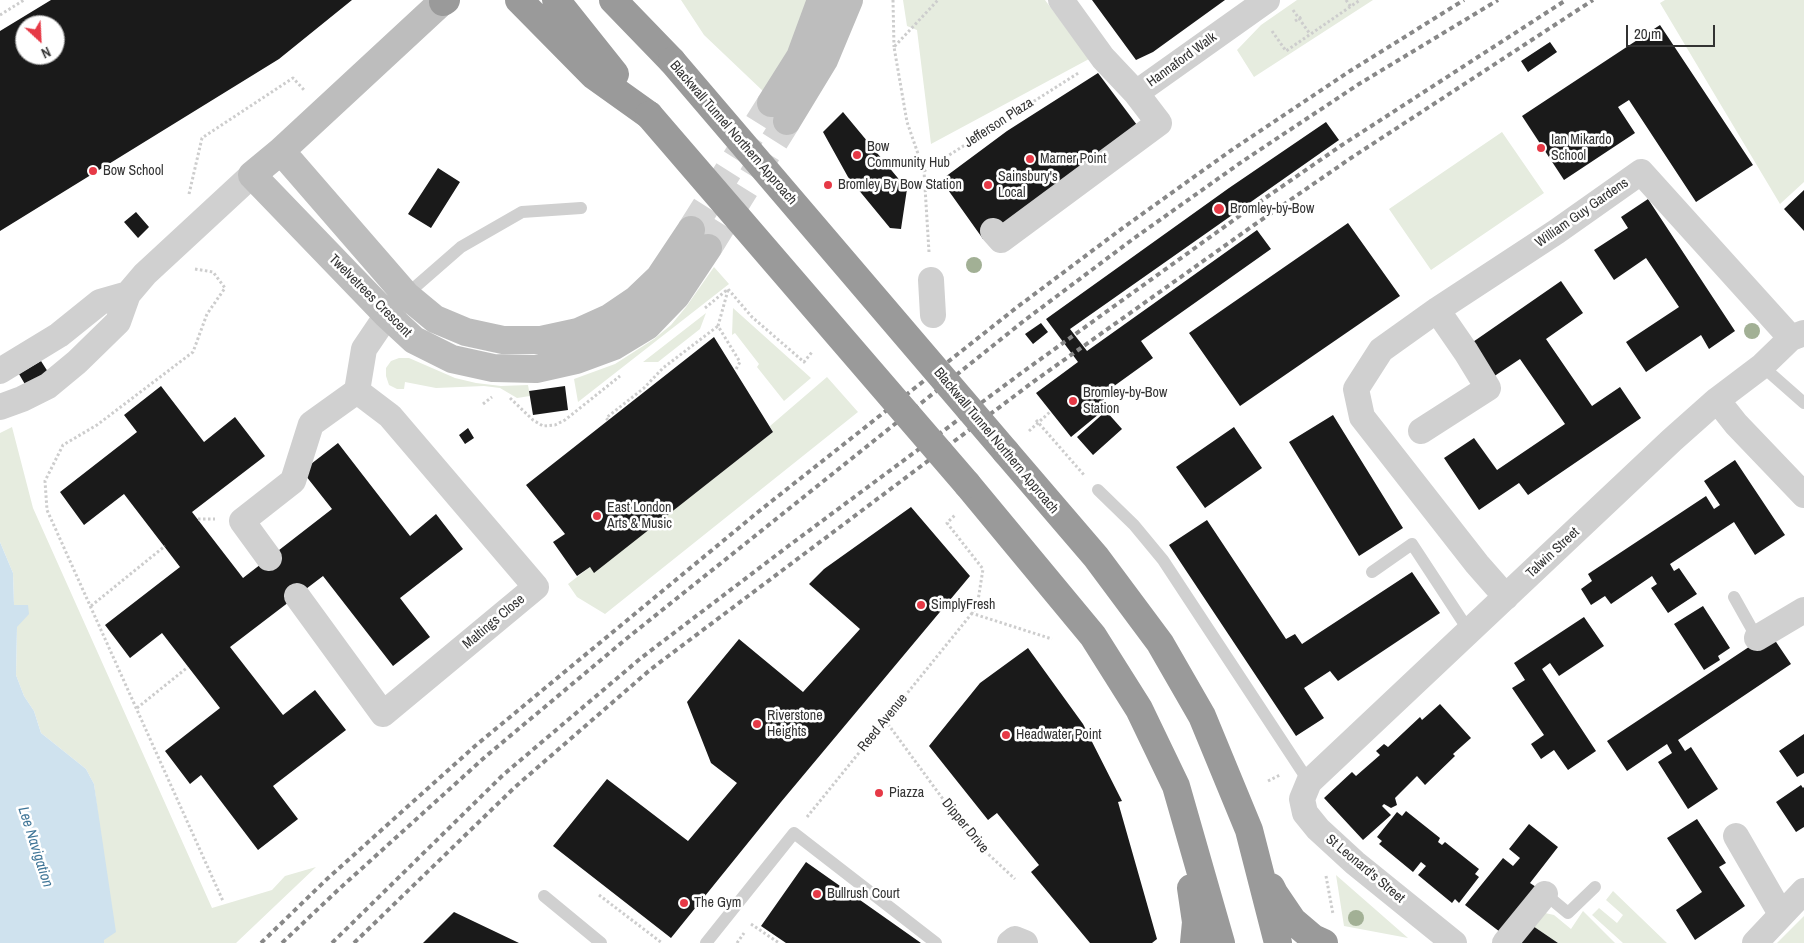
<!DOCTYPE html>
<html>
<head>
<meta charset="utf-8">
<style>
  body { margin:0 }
  #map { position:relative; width:1804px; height:943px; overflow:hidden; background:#fff; font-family:"Archivo Narrow",sans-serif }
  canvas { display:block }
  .north { position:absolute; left:15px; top:15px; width:50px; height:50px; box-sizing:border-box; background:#fff; border:1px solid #adadad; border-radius:50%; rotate:155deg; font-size:14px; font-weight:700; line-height:20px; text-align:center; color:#333 }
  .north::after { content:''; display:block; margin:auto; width:18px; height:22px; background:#e63946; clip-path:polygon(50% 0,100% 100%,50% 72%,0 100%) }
  .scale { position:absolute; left:1626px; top:25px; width:89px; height:22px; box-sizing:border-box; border:2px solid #333; border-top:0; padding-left:6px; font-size:15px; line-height:18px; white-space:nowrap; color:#333; -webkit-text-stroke:4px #fff; paint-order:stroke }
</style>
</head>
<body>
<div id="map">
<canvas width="1804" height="943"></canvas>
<div class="north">N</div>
<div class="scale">20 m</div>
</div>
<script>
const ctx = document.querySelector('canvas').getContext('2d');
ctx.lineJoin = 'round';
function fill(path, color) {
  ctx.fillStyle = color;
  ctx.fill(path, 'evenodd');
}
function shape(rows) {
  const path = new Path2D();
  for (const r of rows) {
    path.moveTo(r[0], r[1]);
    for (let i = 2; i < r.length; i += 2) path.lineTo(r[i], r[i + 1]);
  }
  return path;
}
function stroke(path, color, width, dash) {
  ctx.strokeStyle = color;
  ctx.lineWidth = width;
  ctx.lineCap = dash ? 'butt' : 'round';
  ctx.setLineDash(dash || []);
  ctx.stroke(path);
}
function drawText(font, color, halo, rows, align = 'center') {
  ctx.font = font + ' "Archivo Narrow",sans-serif';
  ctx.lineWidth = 5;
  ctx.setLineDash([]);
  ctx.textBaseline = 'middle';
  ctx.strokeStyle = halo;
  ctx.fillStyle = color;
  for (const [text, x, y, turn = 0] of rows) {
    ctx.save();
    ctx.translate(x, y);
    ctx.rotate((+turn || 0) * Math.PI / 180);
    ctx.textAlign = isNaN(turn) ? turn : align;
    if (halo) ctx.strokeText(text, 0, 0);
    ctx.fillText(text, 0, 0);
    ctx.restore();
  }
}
const green = shape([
  [681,0,810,0,801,35,765,93,704,35],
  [903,0,1045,0,1089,59,931,144,917,30,907,26],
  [1297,0,1373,0,1254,77,1237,50,1261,25],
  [1665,0,1804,0,1804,182,1780,204,1660,3],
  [1502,132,1544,193,1431,270,1389,209],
  [714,267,729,284,578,402,574,379,615,364,654,339,671,325,686,307],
  [733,308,811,378,784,401,757,367,759,364,735,333,732,335],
  [706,313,700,329,658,362,643,362],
  [399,358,409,358,455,378,476,383,501,386,528,385,530,396,517,398,500,388,484,386,436,388,405,382,404,389,397,389,389,385,386,376,386,368,391,361],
  [827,377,858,412,605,614,577,597,568,584,590,567,594,572,773,432,770,426],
  [12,427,33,508,212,908,272,890,285,876,316,867,236,943,104,943,103,854,94,784,86,769,41,733,34,711,24,696,16,675,17,627,14,606,13,573,0,542,0,433],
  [1336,875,1408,938,1344,926],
  [1613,891,1667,943,1623,943,1592,915,1599,908,1617,923,1623,915,1606,900],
  [1583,911,1615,943,1558,943,1530,924,1545,913,1554,915,1571,929],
  [1804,916,1804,943,1777,943]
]);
const water = shape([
  [0,542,13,573,14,605,28,605,29,614,17,627,16,675,24,696,34,711,41,733,86,769,94,784,116,932,104,940,104,943,0,943]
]);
const building = shape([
  [51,0,352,0,279,59,0,231,0,31],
  [25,25,55,25,55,55,25,55],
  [1092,0,1225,0,1153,52,1136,60],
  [1660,25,1753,165,1696,202,1629,100,1618,107,1635,133,1564,180,1522,116],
  [1550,42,1557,52,1528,72,1521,61],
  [1098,73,1137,125,983,239,941,180,1007,131],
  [843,112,907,189,901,229,890,228,848,177,823,132],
  [1326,122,1339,140,1070,329,1087,351,1257,230,1271,249,1141,341,1153,358,1103,394,1105,409,1071,437,1036,393,1078,362,1046,319,1229,188],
  [438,168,460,182,431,228,408,214],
  [1804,190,1804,231,1784,209],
  [1648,199,1735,331,1709,349,1701,335,1646,372,1626,342,1679,307,1646,258,1614,280,1594,250,1628,228,1621,217],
  [136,212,149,227,138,238,124,222],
  [1348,223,1400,296,1240,406,1189,333],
  [1561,281,1583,313,1546,339,1592,406,1620,387,1641,418,1528,495,1519,483,1479,510,1444,458,1474,438,1497,470,1565,424,1520,359,1493,377,1470,344],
  [1041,323,1048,332,1033,344,1025,334],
  [714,337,773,432,594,573,590,567,577,576,553,542,565,534,526,485],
  [41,361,48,372,26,386,19,374],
  [161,386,204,442,235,417,265,456,192,512,243,578,332,509,302,471,338,443,410,536,436,514,463,549,400,598,430,637,393,666,323,576,230,647,283,715,315,690,346,730,273,786,298,819,258,850,201,775,190,784,165,751,220,708,162,633,130,658,105,625,180,567,124,494,84,525,60,492,137,432,124,415],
  [565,386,568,410,533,415,529,391],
  [1106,411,1122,429,1093,455,1077,437],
  [1333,415,1403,528,1359,556,1289,442],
  [1234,427,1262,468,1205,508,1176,467],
  [468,428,474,438,465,444,459,435],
  [1735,460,1785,535,1755,555,1734,522,1670,564,1674,571,1679,568,1697,594,1668,613,1651,588,1657,584,1652,576,1611,604,1605,596,1591,605,1581,589,1592,581,1588,574,1706,496,1714,509,1720,505,1704,481],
  [911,507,970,576,781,802,671,938,553,846,607,779,688,841,737,783,711,763,687,702,739,639,803,692,860,629,809,584,824,569],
  [1207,520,1286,639,1295,634,1302,644,1412,572,1440,613,1338,681,1330,671,1304,688,1324,718,1296,736,1169,545],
  [1703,606,1730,648,1718,656,1720,660,1704,670,1674,624],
  [1584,617,1604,646,1559,676,1550,663,1542,669,1596,751,1568,770,1554,750,1541,759,1531,744,1544,735,1512,688,1525,680,1514,663],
  [1770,633,1791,664,1678,740,1685,751,1691,747,1718,789,1688,809,1658,762,1672,753,1667,744,1627,771,1607,741],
  [1028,648,1083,724,1122,801,1118,802,1157,939,1152,943,1090,943,1031,872,1039,865,997,813,988,820,929,746,980,683],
  [1440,704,1471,738,1453,754,1455,756,1425,785,1417,776,1395,798,1397,805,1391,808,1384,804,1382,806,1391,815,1363,840,1324,798,1352,772,1356,776,1380,755,1376,751,1384,744,1388,747,1420,717,1422,720],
  [1804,734,1804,773,1797,777,1779,751],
  [1801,785,1803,788,1804,787,1804,827,1796,832,1776,802],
  [1406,811,1440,838,1438,842,1442,845,1445,842,1479,869,1475,874,1479,877,1459,903,1455,899,1452,903,1418,875,1426,866,1421,862,1413,872,1379,844,1382,841,1377,837,1397,812,1402,816],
  [1697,819,1726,863,1719,867,1745,906,1695,940,1676,910,1702,892,1667,838],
  [1529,824,1558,847,1530,883,1536,887,1500,932,1465,905,1503,858,1513,866,1520,858,1509,849],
  [806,862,921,943,786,943,761,926],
  [454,912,519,943,423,943],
  [1530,924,1558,943,1517,943]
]);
const secondaryTunnel = shape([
  [691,230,771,103],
  [708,248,787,121]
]);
const path = shape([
  [893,0,894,47],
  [1346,0,1351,7],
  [1293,10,1310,34],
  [0,15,24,0],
  [1295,21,1303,16],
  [1272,31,1286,51,1360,0],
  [924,171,1080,72],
  [189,194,202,138,293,78,305,91],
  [929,252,924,171,907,122,894,47,938,0],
  [195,269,213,272,225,288,207,314,193,352,97,425,63,445,45,481,47,510,223,901],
  [728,290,718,326,740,362,735,371],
  [705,308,728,289,752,317,804,362,812,352],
  [510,398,533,420,543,426,555,425,565,420,620,376],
  [483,404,492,397],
  [608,420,606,418,644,388,663,368,718,326],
  [1036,420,1084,475],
  [1029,431,1051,411],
  [198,519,215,519],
  [91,606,165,546],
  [971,613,1052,639],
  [137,708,188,667],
  [885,720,973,840,1015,879],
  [1268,781,1280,775],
  [807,817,977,607,983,569,947,523,955,515],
  [1326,876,1333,914],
  [599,895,662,943],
  [751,924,779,943],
  [737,943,744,933]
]);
const lane = shape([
  [406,295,461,247,522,212,581,208],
  [1762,366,1804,403],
  [1098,490,1134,525,1163,560,1309,782],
  [1372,572,1412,544,1469,631],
  [1734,597,1757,638],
  [1545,894,1568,913,1595,887],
  [544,896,601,943],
  [706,943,794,833,936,943]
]);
const street = shape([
  [1061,0,1103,58,1136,93,1267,0],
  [993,231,1001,240,1159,123,1136,93],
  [931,280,933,315],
  [1437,310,1381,350,1356,389,1362,417,1477,564,1506,597],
  [0,371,59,335,100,302,128,294],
  [1717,400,1736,424,1804,495],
  [0,407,22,399,48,386,77,362,118,322,128,294,145,274,252,175],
  [1421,431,1488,388,1466,352,1437,310,1556,232,1641,172,1791,338],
  [269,558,242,521,293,481,311,424,357,391,364,349,387,315,402,299],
  [297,596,383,714,536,587,390,416,357,391],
  [1757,638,1804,610],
  [1736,836,1781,914],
  [1010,943,1015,939,1025,943],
  [1454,943,1355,863,1318,829,1305,813,1302,799,1309,782,1672,440,1717,400,1762,366,1791,338,1804,333],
  [1505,943,1545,894],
  [1755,943,1804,891]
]);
const secondary = shape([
  [444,0,281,151,252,175,387,315,414,340,452,359,493,368,536,369,576,360,614,346,647,326,676,296,708,248],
  [771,103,800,57,821,0],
  [787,121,824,60,849,0],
  [281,151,406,295,435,319,466,332,503,340,541,340,578,332,609,318,637,299,659,278,691,230]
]);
const highway = shape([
  [519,0,593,75,649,115],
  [556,0,615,74],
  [613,0,672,61],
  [443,2,446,0],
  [1006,452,1096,557,1160,643,1202,716,1249,830,1278,943],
  [967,484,1093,636,1139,709,1176,786,1221,943],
  [1271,887,1274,893,1293,921,1313,938,1324,943],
  [1191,888,1196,922,1194,943]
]);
const rail = shape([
  [261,943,327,879,475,746,758,512,1016,308,1124,227,1233,149,1350,71,1464,0],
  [282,943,338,890,485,757,626,639,1025,320,1133,239,1243,161,1359,84,1498,0],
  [332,943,503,775,641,658,787,547,1024,371,1245,212,1342,145,1566,0],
  [354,943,515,787,651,669,1033,382,1254,225,1351,158,1593,0]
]);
const highwayBridge = shape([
  [672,61,1006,452],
  [649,115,967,484]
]);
const trees = [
  [974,265],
  [1752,331],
  [1356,918]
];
const markers = [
  [1541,148,5,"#e63946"],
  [857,155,5,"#e63946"],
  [1030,159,5,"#e63946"],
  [93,171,5,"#e63946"],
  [828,185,5,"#e63946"],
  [988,185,5,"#e63946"],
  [1219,209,6,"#e63946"],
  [1073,401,5,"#e63946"],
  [597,516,5,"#e63946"],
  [921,605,5,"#e63946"],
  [757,724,5,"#e63946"],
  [1006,735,5,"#e63946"],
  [879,793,5,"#e63946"],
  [817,894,5,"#e63946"],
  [684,903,5,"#e63946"]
];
const streetNames = [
  ["Hannaford Walk",1182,60,-36],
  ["Jefferson Plaza",999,123,-33],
  ["Blackwall Tunnel Northern Approach",733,133,49],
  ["William Guy Gardens",1582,213,-35],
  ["Twelvetrees Crescent",370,296,45],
  ["Blackwall Tunnel Northern Approach",996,441,50],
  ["Talwin Street",1553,553,-43],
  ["Maltings Close",494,622,-40],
  ["Reed Avenue",883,723,-51],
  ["Dipper Drive",965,826,51],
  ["St Leonard's Street",1365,869,40]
];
const poiNames = [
  ["Ian Mikardo",1551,140],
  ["School",1551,156],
  ["Bow",867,147],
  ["Community Hub",867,163],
  ["Marner Point",1040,159],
  ["Bow School",103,171],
  ["Sainsbury's",998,177],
  ["Local",998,193],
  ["Bromley By Bow Station",838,185],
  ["Bromley-by-Bow",1230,209],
  ["Bromley-by-Bow",1083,393],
  ["Station",1083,409],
  ["East London",607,508],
  ["Arts & Music",607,524],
  ["SimplyFresh",931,605],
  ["Riverstone",767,716],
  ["Heights",767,732],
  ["Headwater Point",1016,735],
  ["Piazza",889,793],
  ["Bullrush Court",827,894],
  ["The Gym",694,903]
];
const waterNames = [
  ["Lee Navigation",35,847,72]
];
fill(green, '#e6ecdf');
fill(water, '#cfe2ee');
fill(building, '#1a1a1a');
stroke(secondaryTunnel, '#d6d6d6', 28, [28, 14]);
stroke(path, '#cdcdcd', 3, [2.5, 2.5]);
stroke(lane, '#d0d0d0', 12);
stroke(street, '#d0d0d0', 26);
stroke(secondary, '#bdbdbd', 28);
stroke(highway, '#9a9a9a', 28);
stroke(rail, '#888', 4, [5, 4]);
stroke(highwayBridge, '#9a9a9a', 28);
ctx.fillStyle = '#a2b095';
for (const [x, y] of trees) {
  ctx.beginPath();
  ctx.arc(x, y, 8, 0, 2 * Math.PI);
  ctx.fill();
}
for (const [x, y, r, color] of markers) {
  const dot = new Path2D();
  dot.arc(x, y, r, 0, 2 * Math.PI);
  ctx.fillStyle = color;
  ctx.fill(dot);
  stroke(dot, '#fff', 2);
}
drawText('14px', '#333', '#fff', streetNames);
drawText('14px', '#333', '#fff', poiNames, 'left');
drawText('italic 15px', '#3f7597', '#fff', waterNames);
</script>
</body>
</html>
